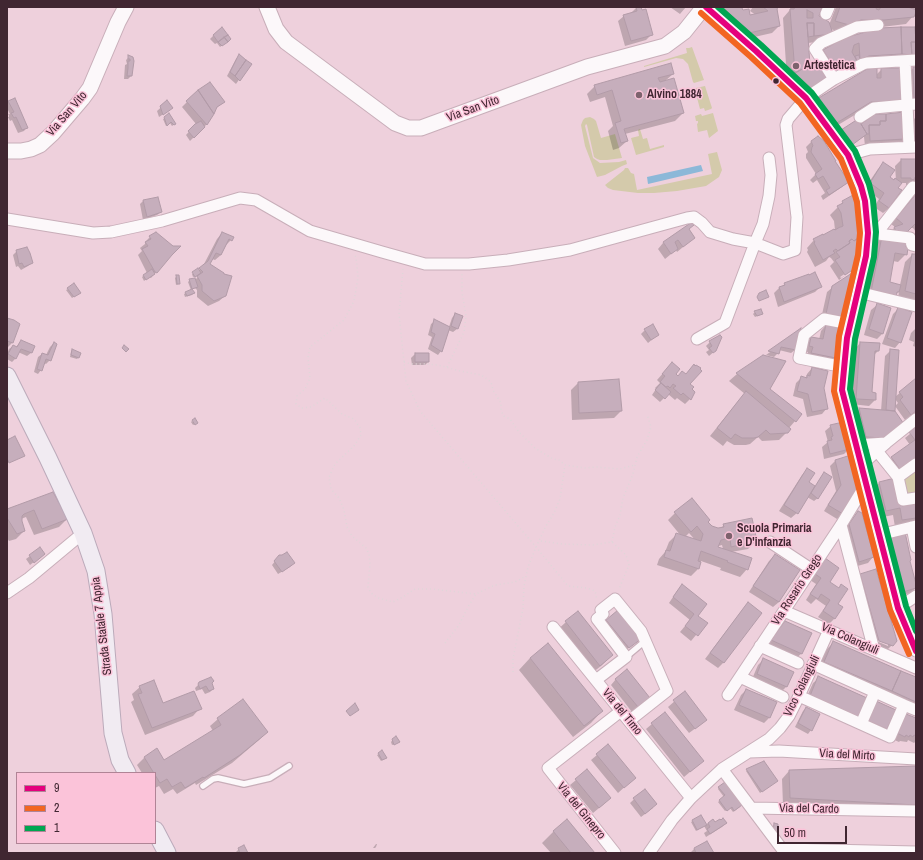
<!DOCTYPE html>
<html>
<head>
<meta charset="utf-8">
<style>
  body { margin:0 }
  #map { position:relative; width:923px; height:860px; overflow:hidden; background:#eed0dc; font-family:"Archivo Narrow",sans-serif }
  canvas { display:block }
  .frame { position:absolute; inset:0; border:8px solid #402631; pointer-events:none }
  .legend { position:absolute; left:16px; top:772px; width:140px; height:72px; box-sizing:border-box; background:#fbc3d9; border:1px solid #b08496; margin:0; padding:5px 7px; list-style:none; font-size:12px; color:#402631 }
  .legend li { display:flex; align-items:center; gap:8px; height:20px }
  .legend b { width:20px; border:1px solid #b08496 }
  .scale { position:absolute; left:777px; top:826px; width:70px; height:18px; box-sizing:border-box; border:2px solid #402631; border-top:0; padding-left:5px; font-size:12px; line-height:14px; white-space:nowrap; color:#402631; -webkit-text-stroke:3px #fbc3d9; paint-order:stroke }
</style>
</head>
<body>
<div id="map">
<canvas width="923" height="860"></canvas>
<div class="frame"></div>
<ul class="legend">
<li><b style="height:5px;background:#e5007d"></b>9</li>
<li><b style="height:5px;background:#f26522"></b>2</li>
<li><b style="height:5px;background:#00a651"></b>1</li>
</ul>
<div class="scale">50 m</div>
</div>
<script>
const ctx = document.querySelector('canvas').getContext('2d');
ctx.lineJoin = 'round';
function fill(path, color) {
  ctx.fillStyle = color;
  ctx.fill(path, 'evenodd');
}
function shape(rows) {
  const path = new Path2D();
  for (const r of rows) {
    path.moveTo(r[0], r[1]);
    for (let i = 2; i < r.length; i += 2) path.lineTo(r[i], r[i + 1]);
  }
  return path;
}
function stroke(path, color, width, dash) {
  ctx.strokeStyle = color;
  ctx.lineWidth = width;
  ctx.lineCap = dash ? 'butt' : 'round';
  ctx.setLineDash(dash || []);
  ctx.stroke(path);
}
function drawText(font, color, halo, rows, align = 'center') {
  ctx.font = font + ' "Archivo Narrow",sans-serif';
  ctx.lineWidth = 3;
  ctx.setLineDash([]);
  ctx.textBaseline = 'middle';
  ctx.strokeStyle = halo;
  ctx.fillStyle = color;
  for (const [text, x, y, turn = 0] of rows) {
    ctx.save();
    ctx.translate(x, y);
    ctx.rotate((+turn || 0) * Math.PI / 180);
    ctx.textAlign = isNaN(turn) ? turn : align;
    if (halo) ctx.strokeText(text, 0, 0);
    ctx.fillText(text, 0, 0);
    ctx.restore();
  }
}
const green = shape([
  [692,47,704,80,694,83,693,82,688,64,683,59,676,58,644,67,644,66,687,53,686,48,689,48],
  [705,86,712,108,711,109,705,111,704,108,700,109,695,90,696,88],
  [713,113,718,131,709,138,707,130,698,132,697,124,698,123,698,121,696,121,695,116,701,114,702,116],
  [590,117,594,119,596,121,601,138,615,134,622,158,607,160,600,160,597,159,594,157,587,125,586,124,585,126,593,158,600,163,619,162,626,160,627,164,622,166,605,175,597,177,585,146,581,125,583,120,585,118],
  [640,129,643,139,647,138,650,149,664,145,664,147,636,155,631,138,639,136,638,130],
  [717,152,722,170,719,177,706,186,677,191,654,193,638,193,613,190,608,188,605,185,624,170,625,168,628,168,631,173,634,174,637,190,712,174,708,154],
  [916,468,916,493,906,495,903,478]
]);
const water = shape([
  [701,165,703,171,648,184,647,177]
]);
const shadow = shape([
  [637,7,640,7,652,34,646,40,625,46,618,21,624,16,631,13],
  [670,7,686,7,680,14],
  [721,7,742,7,740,10,750,16,756,15,750,11,753,7,777,7,779,26,772,33,741,40,716,15],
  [791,7,821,7,818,16,829,25,836,7,916,7,916,11,913,16,906,24,841,32,830,29,824,41,808,43,809,67,818,62,817,58,824,51,916,28,916,61,860,63,803,94,787,80,783,18,789,11],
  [214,35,230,39,220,47,217,43,215,44,210,39],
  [240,55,250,64,236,84,227,76,236,59],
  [129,57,132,58,131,76,128,79,124,79,125,65,127,64,126,60],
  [913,68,916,68,916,105,907,105,905,76],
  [882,69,901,101,863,110,828,131,810,108,818,100,876,75],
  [673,74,665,81,683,113,675,121,625,134,627,141,619,148,613,150,608,131,613,126,605,97,590,102,587,94,595,86],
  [198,91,224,102,215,109,206,125,190,141,186,135,196,124,182,107],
  [9,101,27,127,24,131,18,133,12,120,10,121,8,117,9,117,9,115,7,115,10,114,7,108,7,103],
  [167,102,168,111,159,117,157,111],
  [875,115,904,139,899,145,865,146,864,137,863,137,848,147,839,134,842,130,860,125],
  [916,117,916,135,914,135,914,119],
  [165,118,175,124,172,126,170,123,166,126,163,119],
  [812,141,834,161,848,182,842,187,823,200,821,196,825,193,817,180,813,183,810,180,816,174,806,158,806,154,808,152,806,147],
  [901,160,916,160,916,182,911,182,909,185,906,185,906,183,901,183,897,188,889,208,883,213,874,207,879,199,865,188,878,169,884,164,889,177,894,181,896,180,895,166],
  [916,194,916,208,914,211,916,212,916,232,913,228,909,228,900,237,889,233,895,227,891,224],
  [855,197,853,269,849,272,849,271,840,277,841,278,847,274,839,280,830,266,834,262,831,258,829,257,826,261,815,267,807,252,808,250,807,248,814,240,835,230,834,221,830,215,843,202],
  [143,201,161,212,157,215,143,220,140,204],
  [691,223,688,230,688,243,677,252,676,250,665,259,658,249,663,243],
  [222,233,231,240,226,245,221,255,215,260,212,259,209,264,225,296,219,301,208,306,197,297,197,290,195,288,191,289,194,293,192,295,185,297,184,294,191,290,188,282,190,280,195,280,198,277,196,276,193,277,192,274,198,271,203,266,217,239],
  [156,234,156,272,151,278,149,277,144,281,142,277,147,273,138,255,142,251,140,248,145,244,145,242,150,237],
  [882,237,906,254,898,262,893,261,888,283,900,285,905,262,912,255,916,256,916,302,898,299,899,291,896,294,864,299,875,245],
  [17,251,31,263,28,266,21,270,18,266,16,267,13,255],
  [177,276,179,284,176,285,175,278],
  [785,284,820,287,815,292,778,307,774,293,779,288],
  [833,287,845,318,821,319,827,292],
  [68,289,78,294,72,298,66,290],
  [877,305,883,333,877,339,864,335,871,310],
  [898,309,900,342,895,348,882,344,893,314],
  [755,312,760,315,755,317,753,314],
  [455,314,461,316,457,329,453,332,448,330,441,351,438,355,428,349,432,337,428,335,431,324,435,321,449,327,452,318],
  [7,319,19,325,12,343,7,348],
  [826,325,838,340,840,341,835,358,830,364,806,358,808,352,804,351,806,343,811,338,819,340,821,331],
  [916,328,916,347,913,346,914,342,909,340,911,333],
  [645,330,654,338,648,343,641,334],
  [799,331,795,350,791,353,779,350,778,353,774,357,766,355],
  [720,336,715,351,709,356,706,352,709,350,706,346,710,342],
  [21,341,31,353,27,356,18,352,15,359,12,362,7,359,7,354,9,349,13,346,16,347],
  [54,343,50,360,46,364,44,363,41,370,38,374,34,372,38,357,42,354,46,355,50,347],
  [860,343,878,351,874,355,871,393,875,394,875,400,869,406,851,404,855,349],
  [72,350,78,358,77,359,70,357,71,352],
  [891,350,895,397,916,379,916,411,905,420,895,406,898,403,895,399,894,411,903,424,877,443,860,442,854,415,859,409,881,411,885,356],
  [415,354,428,354,428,362,425,365,412,365,411,358],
  [763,356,768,389,801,414,789,428,787,432,779,440,762,441,758,437,750,444,746,445,734,445,727,441,723,446,710,436,739,400,745,394,729,381,737,374],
  [672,363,674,374,678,377,685,375,694,366,689,384,690,399,685,404,677,398,675,400,668,394,660,402,652,395,656,389,655,388,660,383,657,380],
  [812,368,823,388,827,408,822,414,807,417,803,399,793,396,796,383,801,378,806,378,807,374],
  [578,383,621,411,614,418,572,420,571,390],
  [192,421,195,424,193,425,191,422],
  [831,426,849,449,844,454,824,459,822,447,828,442,825,431],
  [916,429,916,460,895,475,886,464,892,458,910,445,905,438],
  [850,457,842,514,837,519,824,511,836,491,830,466,835,461],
  [807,470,808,482,815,487,821,477,818,498,814,501,807,497,797,513,791,518,779,511,802,475],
  [894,479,901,507,916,504,916,524,895,527,893,515,878,518,872,490,879,483],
  [53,494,67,519,59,527,34,535,26,517,21,519,24,531,16,539,9,541,7,538,7,510],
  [858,512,873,557,868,563,854,567,844,531,853,518],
  [675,513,707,522,712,527,718,529,721,528,724,525,756,541,748,549,731,552,747,569,740,577,720,570,721,568,701,561,698,569,691,576,657,565,659,559,665,552,669,542,677,534,681,536,668,520],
  [689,533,696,541,685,537],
  [722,545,723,549,715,547],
  [891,537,909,561,916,588,910,593,898,597,885,542],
  [775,555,779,602,773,607,749,592,769,561],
  [30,556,40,557,30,565,26,559],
  [276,560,294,563,290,567,278,574,272,565],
  [820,565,828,582,838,589,842,585,837,604,842,607,834,619,829,624,818,617,826,606,816,599,811,604,806,600,816,584,810,580],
  [860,574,896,641,884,653,871,648,853,582],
  [874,638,888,643,888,646,874,640],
  [682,586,697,616,706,623,691,641,680,632,690,620,669,603,677,591],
  [748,603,760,613,723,663,718,668,705,659,743,609],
  [578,612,612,655,601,666,588,676,554,633,566,622],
  [607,620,639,639,623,653,602,626],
  [786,622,811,633,801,654,795,659,766,646,780,628],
  [916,622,916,637,909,628],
  [833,643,916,679,916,713,817,670,826,650],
  [530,658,602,711,591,723,573,737,519,670],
  [763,660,793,673,786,687,781,692,752,679,758,665],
  [819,678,865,698,805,701,813,683],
  [616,679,649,698,632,712,611,685],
  [200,683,210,683,213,689,210,692,205,694,202,689,196,691,195,688],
  [140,687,163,704,200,708,193,716,145,735,131,702,134,700,132,694],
  [746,690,776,703,769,718,764,723,734,710,741,695],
  [684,693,700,725,689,733,668,707],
  [806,708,811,730,808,734,795,727,803,711],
  [665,713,697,766,684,777,646,729],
  [218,719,267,732,259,740,232,763,196,785,195,783,177,794,173,789,164,794,159,786,155,788,155,773,142,773,137,765,145,757,164,761,213,731,210,726],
  [916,719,916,741,914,743,908,740,907,742,900,741,899,742,892,739,900,720],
  [395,737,397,743,392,745,391,742],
  [379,754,385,759,381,761,377,755],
  [597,755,629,783,618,793,591,760],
  [916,767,916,812,783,805,782,779,789,771],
  [747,770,775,782,760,793,746,771],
  [576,780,604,804,593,813,570,785],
  [719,787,740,807,733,812,730,808,725,811,718,802,724,797,718,789],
  [644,790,653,808,641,817,630,803],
  [701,816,706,825,708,823,726,823,722,827,706,837,704,833,707,831,704,826,696,831,691,822],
  [554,831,594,853,551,853,542,843],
  [707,842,713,853,691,853,691,852,694,849],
  [376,844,377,844,376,847,375,848,373,848],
  [239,849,247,853,235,853]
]);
const building = shape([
  [636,7,641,7,642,10,646,9,653,35,631,41,623,15,637,11,636,7],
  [723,7,743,7,742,9,743,10,749,9,750,15,768,11,763,7,778,7,777,9,780,26,749,33,723,7],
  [795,7,822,7,819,16,829,22,833,34,814,36,814,23,807,23,810,65,795,73,790,9,794,9,795,7],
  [807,10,813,13,813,18,807,18,807,10],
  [840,7,877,7,876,9,879,10,881,7,908,7,916,10,916,12,914,17,884,20,861,20,849,25,835,21,840,7],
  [807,23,814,23,814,36,808,37,807,23],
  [222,27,228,35,218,42,213,35,222,27],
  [901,27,902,54,869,56,860,60,859,43,854,45,852,52,857,61,837,73,823,50,844,38,880,28,901,27],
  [901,27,915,27,916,42,911,42,912,55,902,54,901,27],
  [915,27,916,27,916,55,912,55,911,42,916,42,915,27],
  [228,35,231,39,228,42,224,37,228,35],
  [224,37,228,42,222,46,218,42,224,37],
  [239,54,246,60,235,76,230,72,239,54],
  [128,55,133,57,134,61,132,76,127,76,128,68,128,61,130,61,130,59,128,59,128,55],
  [859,55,860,60,857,61,855,56,859,55],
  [246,60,252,64,240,81,235,76,246,60],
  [817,61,828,78,809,90,795,73,817,61],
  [671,63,674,74,658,78,660,82,674,78,684,113,624,129,628,141,621,143,615,123,621,121,612,90,597,95,594,85,671,63],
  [913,67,916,67,916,98,914,98,913,67],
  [877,68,877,78,881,78,881,68,900,68,902,101,871,102,835,124,817,101,817,99,867,69,877,68],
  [210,82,225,102,217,107,214,114,198,90,210,82],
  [198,90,214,114,207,125,186,101,198,90],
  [15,98,28,128,22,130,16,117,14,118,11,113,14,112,8,101,15,98],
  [167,100,173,108,163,115,160,106,167,100],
  [904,112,905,139,870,141,869,125,880,125,880,121,886,121,886,114,904,112],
  [169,113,176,124,174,125,171,122,167,126,164,117,169,113],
  [875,114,886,114,886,121,880,121,880,125,869,125,869,134,867,134,861,124,875,114],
  [858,119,867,134,852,145,841,130,858,119],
  [201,121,205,127,194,138,188,131,195,124,201,121],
  [818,136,824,141,836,161,835,161,849,182,829,195,826,190,830,188,823,176,818,179,815,174,822,169,811,152,812,147,813,146,811,141,818,136],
  [901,159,916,159,916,177,915,177,915,179,911,180,911,178,901,178,901,159],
  [883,162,895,170,890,177,894,180,895,178,902,183,898,188,902,190,889,208,879,201,884,193,870,183,883,162],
  [855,194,856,196,861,236,854,241,852,239,849,241,850,243,838,251,836,249,833,251,835,253,823,260,814,243,815,242,813,239,823,234,823,235,834,229,835,230,840,227,841,227,843,226,841,213,837,206,843,203,842,201,853,195,855,194],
  [916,194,916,209,915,210,916,211,916,223,907,232,896,231,894,227,903,224,896,218,916,194],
  [158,197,162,212,147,217,143,200,158,197],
  [692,222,694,225,689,229,695,238,683,247,678,240,675,242,678,249,671,254,663,242,692,222],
  [156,232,173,246,181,246,172,255,157,273,155,272,142,249,148,246,145,242,151,239,149,236,156,232],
  [222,232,234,237,232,241,229,239,221,255,216,253,210,264,224,273,224,274,232,276,226,296,214,301,202,291,202,285,197,276,203,272,199,268,208,261,222,232],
  [861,236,854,269,845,275,835,260,840,257,836,252,850,243,849,241,852,239,854,241,861,236],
  [882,236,907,241,906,247,908,248,907,255,895,253,890,282,901,285,899,292,897,292,896,298,871,292,882,236],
  [27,247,30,253,33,263,24,267,22,263,19,264,16,250,27,247],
  [912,254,916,254,916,294,905,291,912,254],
  [198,268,201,273,195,277,192,272,198,268],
  [152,269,155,274,146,280,143,275,152,269],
  [815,272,822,287,784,302,779,287,785,285,784,283,809,274,809,275,815,272],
  [852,273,856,274,846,318,826,314,832,286,852,273],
  [176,275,179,275,180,284,177,284,176,275],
  [195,278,198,287,192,289,189,279,195,278],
  [74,283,81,293,74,297,67,288,74,283],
  [192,289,195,293,187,296,185,292,192,289],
  [766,290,769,297,759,301,757,297,759,293,766,290],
  [877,303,891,308,883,334,869,329,877,303],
  [898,307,912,312,901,343,887,338,898,307],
  [761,309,763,314,757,316,754,311,761,309],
  [455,313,463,316,458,329,451,326,455,313],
  [7,318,14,320,20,324,13,343,7,341,7,318],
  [434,319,450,327,442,352,431,345,435,334,431,332,434,319],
  [653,324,659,335,651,340,644,329,653,324],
  [826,324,841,328,839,340,841,340,836,358,811,353,813,347,809,346,811,337,823,339,826,324],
  [801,328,796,350,781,347,779,354,768,351,801,328],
  [720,335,722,337,716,351,713,353,709,348,712,346,709,341,720,335],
  [21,340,35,346,32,353,21,349,16,359,8,354,13,345,17,347,21,340],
  [54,342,57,344,51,361,46,359,42,371,37,369,42,353,48,355,54,342],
  [860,342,880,343,879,351,875,351,872,392,876,393,876,400,856,399,860,342],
  [124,345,129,349,126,352,122,348,124,345],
  [72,349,81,353,79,358,71,355,72,349],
  [890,349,899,350,895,411,886,410,890,349],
  [415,353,429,353,429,362,415,362,415,353],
  [763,355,786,361,770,389,802,414,796,422,736,373,763,355],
  [672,362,680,369,676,374,678,376,682,371,686,374,694,364,695,366,696,365,701,368,700,369,702,371,690,384,694,387,692,389,695,392,691,400,683,393,681,395,673,388,676,386,673,384,670,388,668,386,666,387,660,382,665,376,662,374,672,362],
  [812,367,828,371,824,388,825,393,828,409,812,412,808,394,797,391,801,376,807,378,807,375,810,376,812,367],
  [916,378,916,411,911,415,900,400,903,397,899,392,916,378],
  [619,379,622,411,579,413,578,382,619,379],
  [661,383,671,392,665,399,655,390,661,383],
  [746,391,791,429,788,433,770,434,766,430,758,437,754,438,742,438,735,434,731,439,717,428,746,391],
  [859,408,895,411,904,424,883,438,866,437,859,408],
  [195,418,198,423,195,425,192,420,195,418],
  [843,422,850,449,830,454,827,441,832,440,831,437,833,436,830,425,843,422],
  [916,427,916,460,901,471,891,457,915,440,909,432,916,427],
  [15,436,25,456,9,463,7,458,7,440,15,436],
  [851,455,860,488,843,514,828,505,841,485,835,460,851,455],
  [807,468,815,473,809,482,815,486,798,514,784,505,807,468],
  [824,472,832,477,818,499,811,493,824,472],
  [895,478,902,506,916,503,916,518,902,520,900,508,886,511,879,482,895,478],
  [53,492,68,519,42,529,34,510,24,514,22,516,22,521,25,531,17,534,7,518,7,509,53,492],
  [692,498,710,520,708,522,712,526,718,528,724,527,723,524,752,518,757,541,731,547,730,538,721,540,718,547,752,558,748,570,727,562,728,561,701,551,698,561,701,562,699,569,664,557,666,550,670,551,676,533,701,541,703,534,697,526,691,532,674,512,692,498],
  [858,511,862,513,874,557,859,562,849,524,858,511],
  [905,532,911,560,910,561,916,584,916,588,903,592,896,564,897,564,890,536,905,532],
  [40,547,45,554,34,563,29,555,40,547],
  [287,552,295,563,282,572,274,561,279,555,282,555,287,552],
  [775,554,800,570,779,602,753,586,775,554],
  [825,558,839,568,830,582,839,588,841,584,848,589,838,604,843,607,835,619,823,611,830,600,821,594,818,599,810,594,821,578,815,574,825,558],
  [876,569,897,641,893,646,879,641,860,574,876,569],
  [682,584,707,604,698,616,708,623,698,636,685,626,694,614,673,597,682,584],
  [748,602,762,613,724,663,710,653,748,602],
  [618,610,641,639,629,648,606,620,618,610],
  [578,611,613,655,600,666,565,621,578,611],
  [785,621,812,633,802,654,771,640,785,621],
  [833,641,901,671,892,691,824,662,833,641],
  [548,643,603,711,584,726,530,658,548,643],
  [763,658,794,672,787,687,757,674,763,658],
  [627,669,650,698,638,707,615,679,627,669],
  [901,671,916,677,916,702,892,691,901,671],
  [818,676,867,698,858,717,810,696,818,676],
  [211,677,214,681,212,683,214,689,209,691,206,686,200,689,198,684,199,682,211,677],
  [154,680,163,703,194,691,202,709,152,728,138,694,142,693,139,686,154,680],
  [746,689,777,702,770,718,739,705,746,689],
  [685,691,707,720,695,729,673,700,685,691],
  [243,699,268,732,240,755,204,778,203,777,185,788,181,782,172,787,167,779,160,783,144,757,157,748,164,760,221,725,217,718,243,699],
  [876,701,896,710,887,729,868,721,876,701],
  [355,703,359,710,350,716,346,711,355,703],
  [806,707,820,714,812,731,798,723,806,707],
  [665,712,704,761,690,772,651,723,665,712],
  [906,714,916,718,916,736,914,735,913,737,910,735,909,737,906,735,905,737,897,733,906,714],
  [396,736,400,742,394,745,392,739,396,736],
  [608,744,636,778,624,788,596,754,608,744],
  [382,750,387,758,382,760,378,753,382,750],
  [764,761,778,781,762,792,746,769,764,761],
  [916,766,916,805,790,798,789,770,916,766],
  [587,769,611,798,599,808,575,779,587,769],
  [725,782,742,805,734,811,732,807,727,811,719,800,725,795,718,787,725,782],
  [645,789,657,804,645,814,633,798,645,789],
  [701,815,707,825,697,830,692,820,701,815],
  [723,818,727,823,710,834,707,829,710,827,708,823,713,819,715,822,720,819,721,820,723,818],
  [567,819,595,853,571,853,553,831,567,819],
  [774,823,778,824,778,833,773,832,774,823],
  [707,841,714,853,696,853,694,848,707,841],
  [244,845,248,853,240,853,238,848,244,845]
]);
const path = shape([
  [355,256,356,257,358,278,354,301,344,320,310,347,308,358,310,378,305,389,297,396,296,404,302,408,311,407,325,398,342,414,354,419,360,428,361,435,354,446,335,464,329,477,331,489,339,498,344,510,347,527,352,536,366,548,369,554,370,564,368,587,371,593,378,598,393,602,403,597,415,589,432,589,476,594,495,585,515,582,526,576],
  [403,269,399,314,406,381,420,411,536,547,568,586,587,588,595,591,597,600],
  [404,362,411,364,424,364,438,365,460,371,481,375,491,382,493,390,501,403,501,411,504,416,510,419,519,432,535,448,553,459,559,460,565,465,585,468,597,467,620,469,635,465],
  [447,367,464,332,466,316,462,292,462,274],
  [541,541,562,544,592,545,612,542,626,555,629,565,621,584,619,590],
  [612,542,615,527,620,515,623,498,633,474,637,457,647,440,651,427,647,414],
  [445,643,459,625,468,607,476,594],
  [513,672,513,659,523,608,524,586,528,567,536,547,546,526,554,513,560,499,565,465]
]);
const lane = shape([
  [626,657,645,641],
  [203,786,213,779,218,778,244,784,270,778,289,766]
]);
const street = shape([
  [706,7,756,51,806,98,848,155,861,186,865,201,868,233,866,256,858,292,847,338,842,390,898,608,908,633,916,651],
  [826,14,829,7],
  [905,61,909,147],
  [834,79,815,49,821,43,857,27,878,25],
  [860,117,874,108,916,104],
  [848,155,870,149,916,147],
  [7,219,93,233,111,232,162,221,240,198,256,200,310,231,382,252,425,264,469,264,508,260,570,250,687,218,694,217,702,223,710,232,733,239,755,243,783,254,795,250,797,217,786,125,788,119,806,98,834,79,863,64,867,63,916,60],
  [870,233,910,238,912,245,916,246],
  [876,234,913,187],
  [858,292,916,306],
  [697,339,725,323,755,243,763,224,769,196,771,175,769,158],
  [844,367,799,358,804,335,824,319,850,324],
  [886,443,916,419],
  [856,445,886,443,861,465],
  [877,451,898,477,903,500,916,498],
  [898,477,916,464],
  [841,525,874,650],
  [912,527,916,547],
  [879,535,916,526],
  [770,542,811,569],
  [7,593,29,578,83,533],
  [898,608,916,596],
  [784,611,916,668],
  [553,627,691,798],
  [760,646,798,663],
  [740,677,783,697],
  [596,680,626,657,597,619,603,614,601,610,615,599,641,631,667,691,629,721],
  [728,695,841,525,866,484],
  [799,696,890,737,904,705,813,664],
  [904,705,916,710],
  [861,724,875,692],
  [749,752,779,751,916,759],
  [722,769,782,849,916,852],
  [752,808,916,811],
  [615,853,548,768,621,711],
  [649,853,672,820,691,798,722,769,769,739,780,728,789,716,799,696,829,630]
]);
const secondary = shape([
  [267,7,276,29,286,42,395,123,408,128,421,128,587,67,665,46,684,32,704,7],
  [7,151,21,151,31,149,40,145,53,133,82,99,90,88,118,22,126,7]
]);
const primary = shape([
  [7,376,48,458,83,533,96,571,103,614,113,733,120,760,127,773],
  [155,830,167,853]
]);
const bus1 = shape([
  [706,7,756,51,806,98,848,155,861,186,865,201,868,233,866,256,847,338,842,390,898,608,916,651]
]);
const bus2 = shape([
  [701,13,751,57,800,103,841,159,853,189,857,202,860,233,858,255,839,336,834,391,890,610,909,654]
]);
const bus3 = shape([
  [718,7,761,45,812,93,855,151,869,184,873,200,876,232,874,257,855,339,850,389,906,606,916,631]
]);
const markers = [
  [796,66,4,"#7d626d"],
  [776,81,3.5,"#402631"],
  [639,95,4,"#7d626d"],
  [729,536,4,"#7d626d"]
];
const poiNames = [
  ["Artestetica",804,66],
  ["Alvino 1884",647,95],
  ["Scuola Primaria",737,529],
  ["e D'infanzia",737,543]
];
const streetNames = [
  ["Via San Vito",473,109,-20],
  ["Via San Vito",67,114,-49],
  ["Via Rosario Grego",797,590,-57],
  ["Strada Statale 7 Appia",102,626,-97],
  ["Via Colangiuli",850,639,24],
  ["Vico Colangiuli",802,686,-64],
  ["Via del Timo",622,712,51],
  ["Via del Mirto",847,755,3],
  ["Via del Cardo",809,809,1],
  ["Via del Ginepro",581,811,51]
];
fill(green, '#d4caab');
fill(water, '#8cb8d8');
fill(shadow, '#0003');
fill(building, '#c6aebc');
stroke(building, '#b29ba8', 1);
stroke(lane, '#c8aeb9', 8);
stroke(street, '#c8aeb9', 13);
stroke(secondary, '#c8aeb9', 17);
stroke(primary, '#bbaaba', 19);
stroke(path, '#e0d6d9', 1.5, [1, 3]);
stroke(lane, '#fcf8fa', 5.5);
stroke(street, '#fcf8fa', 11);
stroke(secondary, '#fcf8fa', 15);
stroke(primary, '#f1ebf2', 17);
stroke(bus1, '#e5007d', 6);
stroke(bus2, '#f26522', 6);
stroke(bus3, '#00a651', 6);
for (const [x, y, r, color] of markers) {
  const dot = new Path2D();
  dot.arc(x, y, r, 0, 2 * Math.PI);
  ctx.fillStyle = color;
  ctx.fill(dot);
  stroke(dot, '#fbc3d9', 1.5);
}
drawText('bold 12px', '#402631', '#fbc3d9', poiNames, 'left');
drawText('12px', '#402631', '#fbc3d9', streetNames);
</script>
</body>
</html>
